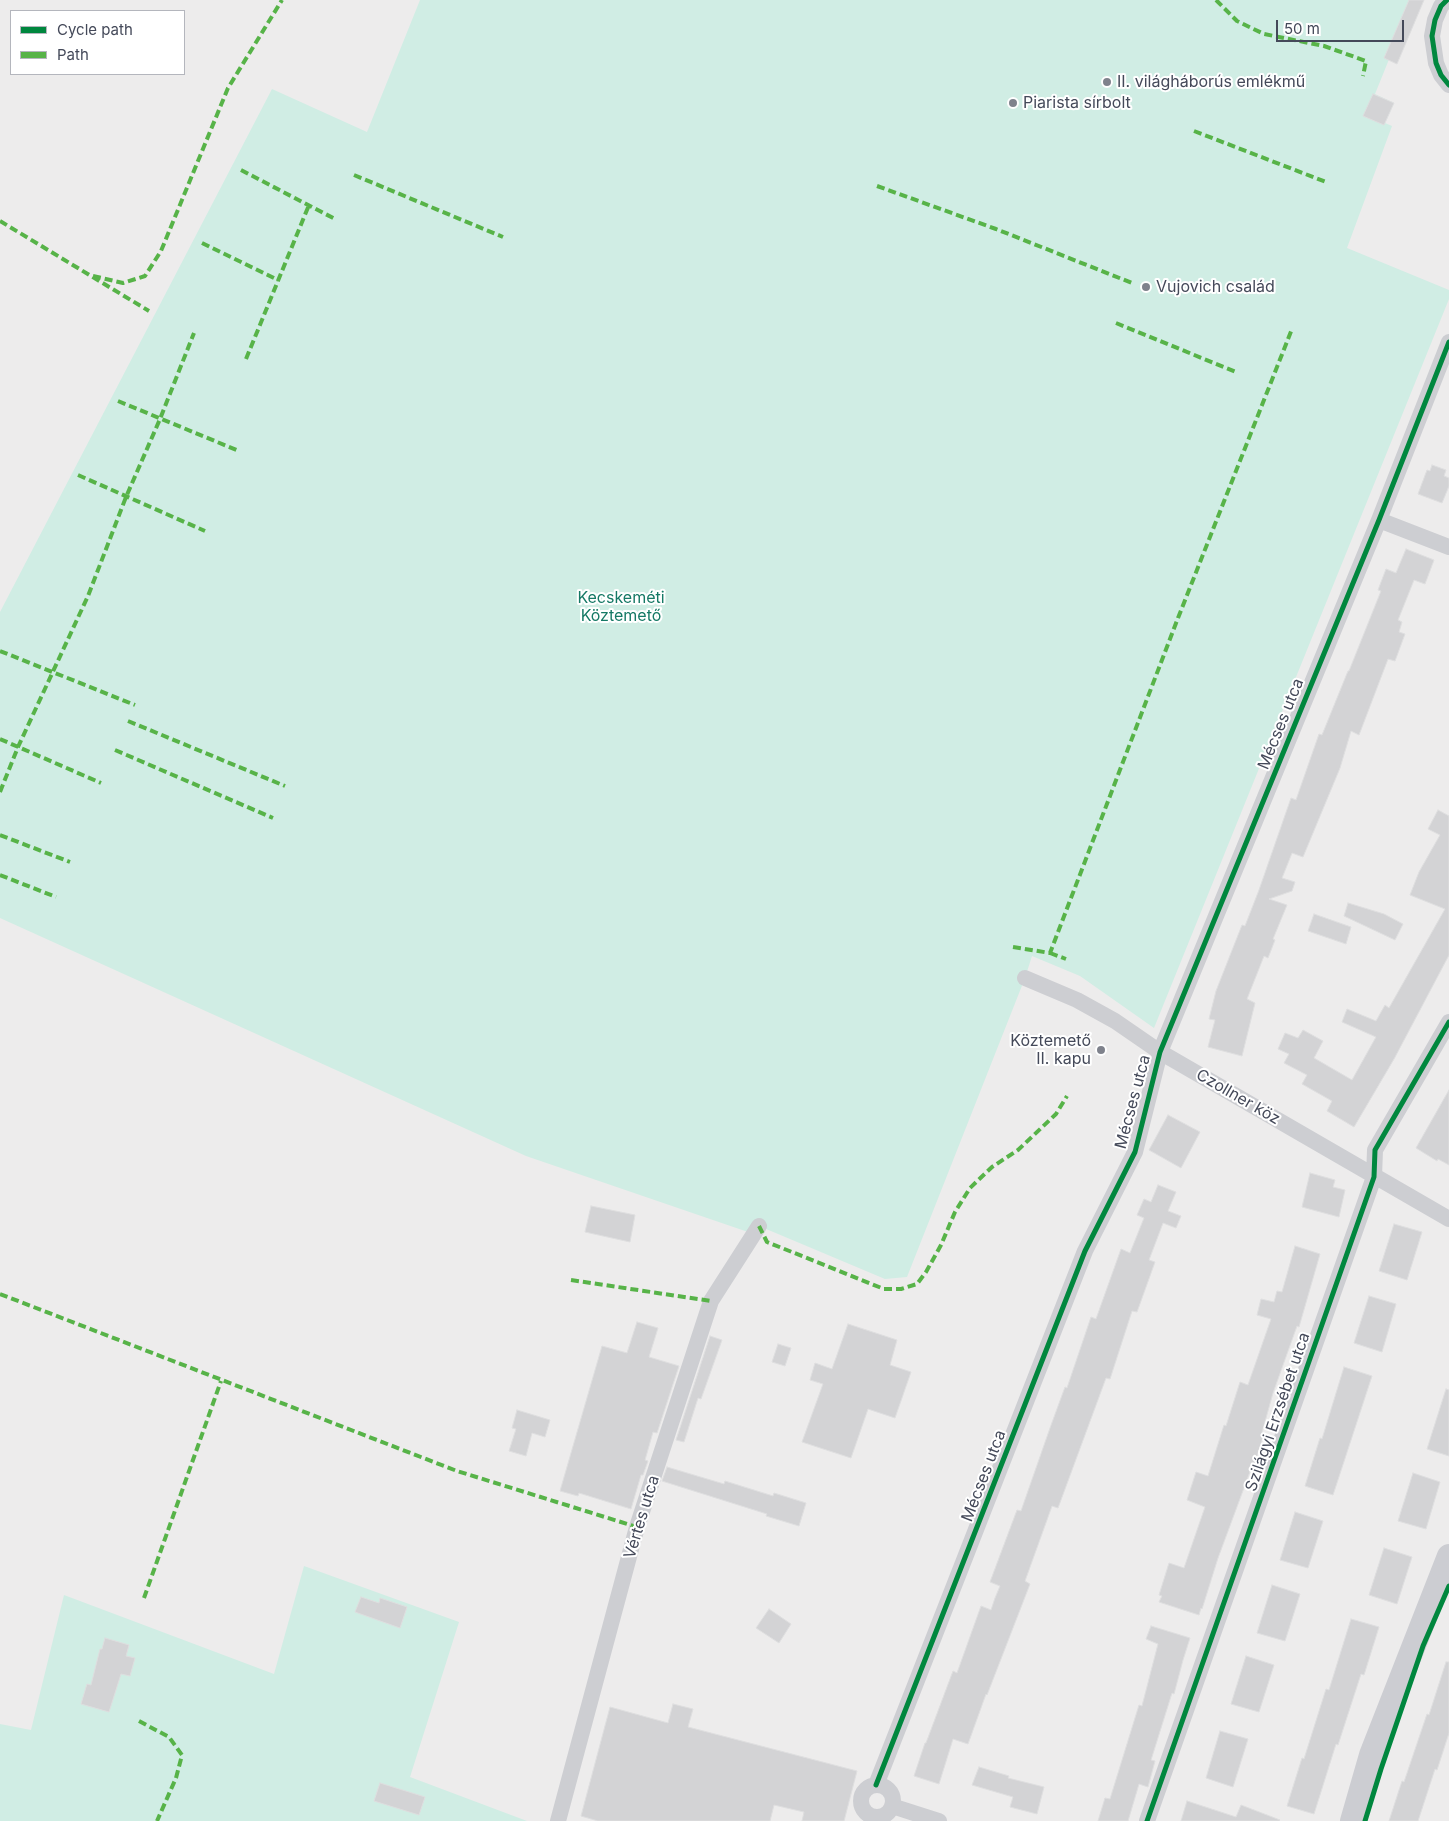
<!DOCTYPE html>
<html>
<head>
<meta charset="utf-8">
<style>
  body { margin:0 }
  #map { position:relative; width:1449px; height:1821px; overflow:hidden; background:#edecec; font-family:Inter,sans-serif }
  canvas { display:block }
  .legend { position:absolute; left:10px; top:10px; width:175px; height:65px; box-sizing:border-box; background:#fff; border:1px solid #b4b6bd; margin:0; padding:6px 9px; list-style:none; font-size:15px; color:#444959 }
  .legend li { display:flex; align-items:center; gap:10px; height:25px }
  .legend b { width:25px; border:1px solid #b4b6bd }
  .scale { position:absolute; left:1276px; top:20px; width:128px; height:22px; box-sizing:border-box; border:2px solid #444959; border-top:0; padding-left:6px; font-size:15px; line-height:18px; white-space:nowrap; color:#444959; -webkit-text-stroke:4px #fff; paint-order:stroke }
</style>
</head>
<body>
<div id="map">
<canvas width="1449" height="1821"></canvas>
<ul class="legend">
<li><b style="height:6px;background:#00873e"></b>Cycle path</li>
<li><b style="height:6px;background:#57b348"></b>Path</li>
</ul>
<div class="scale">50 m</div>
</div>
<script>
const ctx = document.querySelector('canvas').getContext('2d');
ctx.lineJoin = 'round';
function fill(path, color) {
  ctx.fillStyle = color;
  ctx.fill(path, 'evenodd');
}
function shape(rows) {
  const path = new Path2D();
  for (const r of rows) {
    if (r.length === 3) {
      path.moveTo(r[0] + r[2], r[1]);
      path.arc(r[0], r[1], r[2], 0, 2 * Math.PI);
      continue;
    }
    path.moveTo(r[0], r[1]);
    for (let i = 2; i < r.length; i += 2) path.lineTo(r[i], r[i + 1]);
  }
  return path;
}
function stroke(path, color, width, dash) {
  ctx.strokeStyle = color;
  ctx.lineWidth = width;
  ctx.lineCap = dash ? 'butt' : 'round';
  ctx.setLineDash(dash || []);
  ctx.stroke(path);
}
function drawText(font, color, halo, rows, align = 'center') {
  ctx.font = font + ' Inter,sans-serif';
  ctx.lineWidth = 4;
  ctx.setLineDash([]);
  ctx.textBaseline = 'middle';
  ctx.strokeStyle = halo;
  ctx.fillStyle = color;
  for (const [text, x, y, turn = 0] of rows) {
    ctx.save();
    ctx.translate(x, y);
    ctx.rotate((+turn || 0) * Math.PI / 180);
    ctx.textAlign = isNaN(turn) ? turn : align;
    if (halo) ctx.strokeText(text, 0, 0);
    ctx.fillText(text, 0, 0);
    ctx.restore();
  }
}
const green = shape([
  [420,0,1413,0,1375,94,1394,103,1385,123,1392,126,1347,248,1449,290,1449,299,1154,1028,1080,976,1032,956,1025,978,907,1277,885,1279,759,1226,748,1232,526,1156,0,918,0,612,272,89,367,132],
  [304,1566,459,1622,410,1777,527,1821,0,1821,0,1724,31,1730,64,1595,274,1674]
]);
const building = shape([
  [1409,0,1424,0,1397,64,1384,58,1409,0],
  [1373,94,1394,103,1384,125,1363,116,1373,94],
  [1432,465,1446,470,1444,476,1449,478,1449,486,1442,503,1418,494,1427,470,1430,471,1432,465],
  [1406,549,1434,560,1425,584,1414,580,1398,620,1402,622,1399,632,1405,634,1395,661,1388,659,1359,735,1351,731,1340,768,1303,857,1292,853,1282,878,1295,882,1292,891,1269,899,1287,905,1273,939,1275,940,1268,958,1264,956,1247,999,1255,1003,1242,1056,1208,1047,1215,1020,1209,1019,1216,991,1242,925,1245,926,1259,890,1291,798,1296,800,1319,734,1322,735,1348,671,1349,671,1381,591,1378,590,1386,569,1396,573,1406,549],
  [1438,810,1449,816,1449,955,1394,1059,1354,1127,1327,1111,1332,1101,1302,1084,1307,1075,1284,1063,1289,1054,1278,1049,1285,1033,1298,1038,1303,1030,1323,1041,1314,1058,1352,1080,1376,1037,1342,1022,1347,1009,1376,1021,1385,1005,1389,1008,1445,909,1410,895,1419,872,1440,835,1428,829,1438,810],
  [1348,903,1384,914,1403,924,1395,940,1344,916,1348,903],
  [1314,914,1351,927,1346,944,1308,931,1314,914],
  [1449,1090,1449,1165,1438,1159,1437,1161,1416,1148,1449,1090],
  [1168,1115,1200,1132,1181,1168,1149,1150,1168,1115],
  [1310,1173,1335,1180,1333,1187,1345,1190,1339,1217,1302,1207,1310,1173],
  [1158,1185,1176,1192,1168,1211,1181,1216,1176,1228,1163,1223,1149,1260,1155,1262,1137,1312,1132,1311,1110,1379,1106,1378,1058,1508,1052,1506,1025,1581,1030,1584,987,1695,986,1694,968,1744,953,1739,939,1784,914,1776,925,1743,926,1743,953,1671,957,1673,981,1606,991,1610,995,1598,1000,1586,990,1582,1017,1510,1021,1511,1050,1428,1065,1387,1067,1388,1091,1317,1096,1319,1121,1249,1130,1253,1144,1218,1137,1215,1144,1199,1151,1202,1158,1185],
  [591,1206,635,1215,630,1242,585,1232,591,1206],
  [1394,1224,1422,1232,1407,1280,1379,1271,1394,1224],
  [1295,1246,1320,1254,1299,1327,1297,1326,1273,1393,1261,1436,1263,1437,1253,1469,1251,1469,1218,1558,1202,1609,1201,1608,1199,1615,1159,1602,1162,1596,1159,1595,1169,1563,1184,1568,1205,1507,1187,1500,1196,1472,1208,1476,1224,1425,1226,1426,1240,1382,1248,1385,1271,1319,1257,1315,1261,1299,1274,1302,1277,1291,1282,1292,1295,1246],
  [1369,1296,1396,1304,1382,1352,1354,1343,1369,1296],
  [637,1322,658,1328,649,1357,679,1366,657,1433,653,1432,645,1460,648,1461,643,1475,641,1475,631,1509,579,1493,578,1496,560,1491,602,1346,627,1353,637,1322],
  [848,1324,897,1340,890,1365,911,1372,895,1418,868,1409,851,1458,802,1442,823,1384,810,1380,815,1363,832,1369,848,1324],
  [710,1336,722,1340,701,1399,698,1398,684,1442,676,1440,710,1336],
  [778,1344,791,1348,785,1366,772,1362,778,1344],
  [1344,1367,1372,1376,1333,1495,1305,1486,1320,1438,1322,1439,1344,1367],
  [1446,1389,1449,1390,1449,1456,1427,1449,1446,1389],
  [517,1410,550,1420,545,1437,532,1433,526,1456,509,1451,516,1429,512,1428,517,1410],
  [667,1467,724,1484,725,1481,773,1496,774,1493,806,1503,799,1526,766,1516,767,1514,662,1481,667,1467],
  [1413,1473,1440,1482,1426,1529,1398,1521,1413,1473],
  [1295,1512,1323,1521,1308,1568,1280,1560,1295,1512],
  [1384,1548,1412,1557,1397,1604,1369,1595,1384,1548],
  [1272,1585,1300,1594,1285,1641,1257,1633,1272,1585],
  [361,1597,379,1603,380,1598,407,1607,400,1628,355,1612,361,1597],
  [769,1609,791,1624,779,1643,756,1628,769,1609],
  [1351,1619,1379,1627,1364,1675,1361,1674,1338,1745,1336,1744,1314,1814,1287,1806,1302,1758,1304,1759,1326,1689,1329,1690,1351,1619],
  [1151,1626,1190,1638,1183,1660,1174,1694,1172,1693,1151,1760,1155,1761,1148,1787,1139,1784,1128,1821,1098,1821,1105,1798,1110,1799,1139,1705,1142,1706,1158,1644,1146,1639,1151,1626],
  [105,1638,129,1645,126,1656,135,1658,130,1676,121,1674,109,1712,81,1704,87,1684,91,1685,100,1649,102,1649,105,1638],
  [1246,1656,1274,1665,1259,1712,1231,1704,1246,1656],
  [1446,1662,1449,1662,1449,1733,1437,1770,1435,1769,1418,1821,1389,1821,1402,1781,1404,1782,1427,1714,1429,1715,1446,1662],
  [673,1704,693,1709,688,1727,857,1771,844,1821,802,1821,804,1812,774,1805,770,1821,598,1821,581,1816,610,1707,668,1723,673,1704],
  [1220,1731,1248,1739,1233,1787,1206,1778,1220,1731],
  [979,1767,1009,1776,1008,1778,1044,1787,1037,1814,1010,1807,1013,1797,972,1785,979,1767],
  [380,1783,425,1797,419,1815,374,1801,380,1783],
  [1187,1801,1236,1817,1241,1805,1280,1820,1279,1821,1181,1821,1187,1801]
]);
const street = shape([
  [1447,0,1441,6,1435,20,1432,36,1436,63,1441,75,1449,85],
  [1379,520,1449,547],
  [1025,978,1077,1000,1115,1021,1160,1052,1449,1219],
  [876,1785,1085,1251,1135,1152,1160,1052,1379,520,1449,342],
  [877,1801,16],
  [892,1806,939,1821],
  [558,1821,637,1527,711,1301,759,1226],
  [1147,1821,1374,1177,1375,1150,1449,1022]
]);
const secondary = shape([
  [1352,1821,1371,1755,1449,1556]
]);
const quiet = shape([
  [1216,0,1237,21,1264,34,1324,46,1366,61,1363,76],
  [1194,131,1326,182],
  [241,170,335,219],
  [354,175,503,237],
  [877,186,996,229,1132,283],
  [0,221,149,311],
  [202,243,278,280],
  [93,276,123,283,145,276,161,251,228,88,282,0],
  [1116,323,1236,372],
  [246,359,309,205],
  [118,401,239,451],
  [78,475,205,531],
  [0,651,135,705],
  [128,721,285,786],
  [0,739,101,783],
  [115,750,273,818],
  [0,792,18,747,88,596,126,497,160,419,194,333],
  [0,835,70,862],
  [0,875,56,897],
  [1013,947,1050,953,1178,618,1292,329],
  [1050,953,1066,959],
  [759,1226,767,1242,884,1289,901,1289,917,1284,926,1272,941,1245,955,1212,970,1188,992,1167,1018,1150,1056,1114,1067,1096],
  [571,1280,711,1301],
  [0,1294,457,1471,637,1527],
  [144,1598,221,1381],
  [139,1721,169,1737,182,1755,176,1778,157,1821]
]);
const cycleway = shape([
  [1447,0,1441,6,1435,20,1432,36,1436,63,1441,75,1449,85],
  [876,1785,1085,1251,1135,1152,1160,1052,1379,520,1449,342],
  [1147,1821,1374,1177,1375,1150,1449,1022],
  [1365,1821,1381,1769,1423,1646,1449,1586]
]);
const markers = [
  [1107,82,5,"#7f828c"],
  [1013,103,5,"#7f828c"],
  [1146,287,5,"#7f828c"],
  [1101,1050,5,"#7f828c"]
];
const poiNames = [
  ["II. világháborús emlékmű",1117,82],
  ["Piarista sírbolt",1023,103],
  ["Vujovich család",1156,287],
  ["Köztemető",1091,1041,"right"],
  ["II. kapu",1091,1059,"right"]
];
const parkNames = [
  ["Kecskeméti",621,598],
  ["Köztemető",621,616]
];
const streetNames = [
  ["Mécses utca",1281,724,-68],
  ["Czollner köz",1238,1097,30],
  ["Mécses utca",1133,1102,-75],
  ["Szilágyi Erzsébet utca",1278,1412,-71],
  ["Mécses utca",984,1476,-69],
  ["Vértes utca",642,1517,-73]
];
fill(green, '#d0ede4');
fill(building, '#d3d3d5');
stroke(building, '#dededf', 1);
stroke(street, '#cdced2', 16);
stroke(secondary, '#cccdd2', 24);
stroke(quiet, '#57b348', 4, [8, 4]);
stroke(cycleway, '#00873e', 5);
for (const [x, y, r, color] of markers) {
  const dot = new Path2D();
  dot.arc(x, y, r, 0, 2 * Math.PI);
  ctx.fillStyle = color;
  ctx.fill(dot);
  stroke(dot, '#fff', 2);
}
drawText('16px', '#444959', '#fff', poiNames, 'left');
drawText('16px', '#157965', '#fff', parkNames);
drawText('16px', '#444959', '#fff', streetNames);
</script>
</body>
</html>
